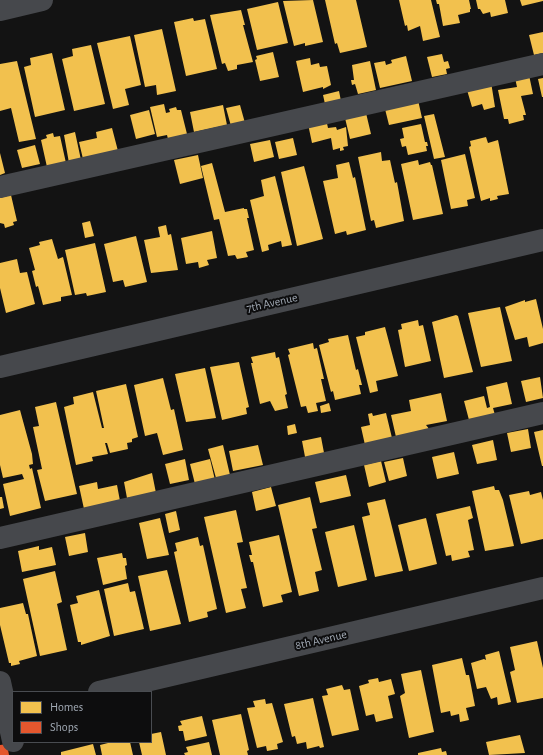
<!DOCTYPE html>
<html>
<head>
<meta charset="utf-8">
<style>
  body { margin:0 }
  #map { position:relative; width:543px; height:755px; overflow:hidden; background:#131313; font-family:"Alegreya Sans",sans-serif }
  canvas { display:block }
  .legend { position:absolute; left:12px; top:691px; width:140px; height:52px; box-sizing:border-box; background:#0d0d0e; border:1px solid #494c51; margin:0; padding:5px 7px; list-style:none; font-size:12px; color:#a2aab5 }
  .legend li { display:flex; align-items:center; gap:8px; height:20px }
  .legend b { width:20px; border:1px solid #494c51 }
</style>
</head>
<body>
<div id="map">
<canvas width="543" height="755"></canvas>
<ul class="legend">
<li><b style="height:11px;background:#f2c14e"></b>Homes</li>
<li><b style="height:11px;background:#e4572e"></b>Shops</li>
</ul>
</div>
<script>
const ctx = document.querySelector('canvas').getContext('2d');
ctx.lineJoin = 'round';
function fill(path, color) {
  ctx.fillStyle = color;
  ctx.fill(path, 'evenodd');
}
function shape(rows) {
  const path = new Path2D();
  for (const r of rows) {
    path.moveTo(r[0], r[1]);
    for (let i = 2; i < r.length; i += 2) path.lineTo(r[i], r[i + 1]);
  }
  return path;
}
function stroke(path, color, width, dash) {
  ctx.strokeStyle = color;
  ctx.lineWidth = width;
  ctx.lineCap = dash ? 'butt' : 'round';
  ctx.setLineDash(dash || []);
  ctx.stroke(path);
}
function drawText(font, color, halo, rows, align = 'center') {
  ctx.font = font + ' "Alegreya Sans",sans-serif';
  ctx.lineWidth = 4;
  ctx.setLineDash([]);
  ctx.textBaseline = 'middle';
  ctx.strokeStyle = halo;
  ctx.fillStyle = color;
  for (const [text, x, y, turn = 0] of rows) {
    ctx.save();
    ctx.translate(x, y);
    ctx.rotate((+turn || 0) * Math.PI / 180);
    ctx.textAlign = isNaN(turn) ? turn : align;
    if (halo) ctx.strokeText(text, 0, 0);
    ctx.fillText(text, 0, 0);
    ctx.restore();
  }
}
const homes = shape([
  [313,0,323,42,305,46,305,43,294,46,283,1],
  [325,0,356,0,367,47,340,53,337,43,335,44],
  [399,0,431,0,440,37,423,41,420,26,408,31,407,25,405,26],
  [436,0,469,0,471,9,470,9,470,12,458,15,460,23,443,26,439,4,437,4],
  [476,0,505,0,508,13,491,17,490,12,483,14,480,9,478,9],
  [520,0,543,0,543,1,522,6],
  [278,2,288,43,257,50,247,9],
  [241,10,245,25,243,25,253,62,237,65,237,69,228,71,225,63,222,64,210,15],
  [193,18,194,21,205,19,217,69,186,76,174,22],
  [162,29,176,91,157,95,156,85,145,87,134,35],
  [543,32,543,53,534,55,529,35],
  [130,36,141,85,125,89,129,105,113,109,97,43],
  [91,45,105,104,74,111,62,59,73,56,72,49],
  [273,52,279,77,260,81,255,60,257,59,256,56],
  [52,53,65,110,35,117,24,67,31,65,30,58],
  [442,54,444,62,448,61,450,68,446,69,447,74,432,77,427,57],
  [406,56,412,81,380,88,374,63,385,61,386,65,392,63,391,60],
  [310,58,311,65,319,63,320,67,327,66,331,85,323,89,323,87,303,92,296,61],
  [17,61,36,139,19,142,11,108,0,111,0,64],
  [370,61,376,90,358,94,355,84,352,85,351,80,354,80,352,65],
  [529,75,533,94,521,96,526,115,523,115,524,120,509,124,508,119,504,119,498,90,517,87,515,78],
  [543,78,543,97,542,97,538,79],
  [491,82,495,107,484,110,482,104,472,107,467,90],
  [339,91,341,101,325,104,323,95],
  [418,100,422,118,389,125,385,109],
  [164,104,166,113,170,112,169,109,176,107,177,110,181,110,187,134,168,139,167,135,157,137,150,107],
  [223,105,227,125,194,132,190,112],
  [240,105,245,123,231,126,226,108],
  [149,110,155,134,136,139,130,115],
  [366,113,371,134,350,139,345,118],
  [434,114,445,157,434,159,424,116],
  [326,119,328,128,336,127,337,130,346,127,348,146,343,147,344,150,340,151,340,148,333,150,331,138,312,143,308,124],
  [421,124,425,142,427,142,428,146,426,146,427,151,408,155,406,146,402,147,400,139,404,138,402,128],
  [112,128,118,151,83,159,79,142,97,138,96,132],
  [75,132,81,160,69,163,64,135],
  [53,133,54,137,60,136,66,163,47,167,41,140,47,138,46,135],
  [486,137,488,143,498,140,509,194,497,196,498,199,490,201,490,198,481,201,469,147,471,146,470,141],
  [293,138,297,155,279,159,275,142],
  [270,140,274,157,254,162,250,144],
  [35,145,40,164,22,168,17,150],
  [381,152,382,161,390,160,395,183,397,182,404,221,376,228,374,220,371,221,358,157],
  [0,153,5,173,0,175],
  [465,154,475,198,467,200,468,206,451,209,441,160],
  [198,155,203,178,180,184,174,160],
  [418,160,419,165,430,162,431,165,432,165,443,214,413,220,401,164],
  [349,162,353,178,355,177,366,230,347,235,346,231,335,234,323,181,338,178,336,165],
  [212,163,225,212,244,208,244,209,247,209,249,218,247,218,254,250,246,252,248,257,237,259,235,255,228,256,219,219,214,220,201,166],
  [304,166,323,239,297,246,281,172],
  [275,176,292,245,282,247,281,241,268,245,269,250,262,252,250,200,264,196,261,180],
  [11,195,17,221,13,222,14,225,5,228,4,224,0,223,0,198],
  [90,221,94,236,85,238,82,223],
  [166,225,168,235,171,234,178,270,151,273,144,240,160,237,158,227],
  [212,231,217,258,207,260,209,265,199,268,198,262,186,264,181,238],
  [136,236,147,282,125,287,123,280,113,282,104,244],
  [52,239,58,259,63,257,72,295,61,297,61,301,43,305,38,286,36,287,32,271,35,270,29,248,40,245,39,242],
  [95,243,106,292,87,296,86,293,75,295,65,250],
  [17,259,20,273,27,272,35,304,6,313,0,288,0,263],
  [536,299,543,329,543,343,529,347,527,337,515,340,505,307,525,300,525,302],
  [500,307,512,361,481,367,468,313],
  [456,315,458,316,473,372,444,378,432,322],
  [418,320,419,326,423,325,431,361,405,367,398,330,402,329,401,324],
  [385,327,398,376,376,381,378,391,370,393,356,337,365,335,365,332],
  [348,335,356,370,358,369,362,385,359,385,361,394,335,400,333,391,331,392,319,345,329,342,328,339],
  [313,343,314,349,317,348,324,379,321,379,326,401,316,403,318,411,308,413,306,406,301,407,288,355,290,354,288,349],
  [275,352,276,358,279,357,287,394,285,395,288,408,275,411,270,401,260,404,251,363,253,363,251,357],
  [239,362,249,407,246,408,247,414,222,420,210,367],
  [205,368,216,418,186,422,175,374],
  [540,377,543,398,526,402,521,381],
  [163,378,171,410,174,409,183,450,163,455,157,433,145,436,134,385],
  [507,382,512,404,493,408,495,415,469,420,464,401,484,396,487,408,490,407,486,387],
  [126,384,138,437,132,439,132,442,127,443,128,449,110,453,107,443,105,443,108,454,92,457,93,461,76,465,64,407,74,404,73,397,93,392,102,428,104,428,96,391],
  [441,393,447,421,426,425,430,430,396,437,391,415,411,411,409,400],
  [56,402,77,494,45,501,37,470,42,469,33,427,39,426,35,407],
  [329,403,331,411,321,413,320,406],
  [20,410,32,454,33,464,29,465,30,469,32,468,41,508,10,516,3,484,24,479,22,474,3,478,0,465,0,415],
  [372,413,373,416,386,413,392,438,365,445,361,427,370,425,368,414],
  [295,424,297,433,288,435,287,426],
  [528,429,531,448,511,452,507,433],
  [543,430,543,466,542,466,534,432],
  [321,437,325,458,306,462,302,441],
  [493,440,497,460,477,464,472,445],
  [223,445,230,475,216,478,208,449],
  [258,445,263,465,233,471,229,451],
  [454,452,459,474,437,479,432,457],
  [403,458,407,476,389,481,384,462],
  [185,459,189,480,170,484,165,464],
  [210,459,215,480,195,484,190,464],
  [381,461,386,482,369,487,364,465],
  [152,473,156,493,127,498,124,482],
  [346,475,351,496,320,503,315,482],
  [97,482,98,489,117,485,120,501,84,509,79,486],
  [494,486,495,490,499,490,503,500,514,546,485,551,472,491],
  [271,487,276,506,256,511,252,492],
  [529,491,530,495,541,492,543,500,543,539,521,544,509,495],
  [0,497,2,497,4,508,0,509],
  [310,497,317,528,312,529,322,570,315,572,319,591,299,596,278,505],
  [385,499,403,571,375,577,362,517,370,515,367,503],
  [470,506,473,518,468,520,474,550,468,551,470,557,452,561,451,555,446,556,436,514],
  [236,510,243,542,237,543,247,588,241,589,246,608,226,613,204,517],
  [176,511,180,530,169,533,165,514],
  [160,518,169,555,147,559,139,523],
  [426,518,437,564,409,571,398,525],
  [354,525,367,580,338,587,325,532],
  [85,533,88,552,69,556,65,537],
  [279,535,292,592,281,595,283,602,263,607,253,562,251,562,249,555,252,555,249,542],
  [198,537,200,546,203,545,217,609,207,612,208,617,189,622,174,552,177,551,175,543],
  [39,546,39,550,52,547,56,565,22,572,18,551],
  [122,553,123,558,126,558,127,565,125,566,127,579,103,585,97,558],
  [167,570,181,624,150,631,138,576],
  [55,571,62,602,57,604,67,650,40,656,23,579],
  [128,583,130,592,135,591,144,629,114,636,104,589],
  [99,590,110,636,81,645,81,642,78,642,70,605,78,603,76,596],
  [23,603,26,614,28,614,37,656,19,661,20,664,11,666,11,663,9,663,0,625,0,608],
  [537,641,543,668,543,698,517,703,510,672,515,670,510,647],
  [499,651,511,702,498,705,497,697,491,699,486,687,477,689,471,663,484,659,486,660,485,655],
  [462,658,466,675,469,675,475,706,466,708,469,720,460,722,459,714,451,716,450,711,441,713,432,665],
  [421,670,434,732,409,738,400,696,405,693,401,674],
  [378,678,379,682,391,679,395,694,388,696,393,718,376,722,374,714,366,716,359,686,369,683,368,680],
  [342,685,344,690,350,689,359,730,332,736,322,696,328,695,326,689],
  [313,698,324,747,320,748,319,746,307,749,306,742,297,744,295,736,292,737,284,704],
  [265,699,266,704,272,703,283,742,277,744,278,749,267,751,266,746,257,748,247,708,255,707,253,701],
  [241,714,249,750,247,751,248,755,220,755,212,720],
  [202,716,207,736,185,741,183,731,179,731,178,726,182,725,180,721],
  [161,732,166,755,142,755,139,742,151,742,151,734],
  [520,735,525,753,489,755,486,742],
  [112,742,130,742,133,755,102,755,100,745],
  [209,742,212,755,185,755,184,753,188,752,186,747],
  [93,744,96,755,61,755,61,752],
  [441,748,442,752,446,751,447,755,418,755,418,753]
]);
const shops = shape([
  [7,744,9,755,0,755,0,745]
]);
const minor = shape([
  [0,10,42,0],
  [0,187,543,64],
  [0,367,543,240],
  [0,538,543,413],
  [0,682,13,741],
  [99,692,543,588]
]);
const streetNames = [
  ["7th Avenue",272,303,-13],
  ["8th Avenue",321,640,-13]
];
fill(homes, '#f2c14e');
fill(shops, '#e4572e');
stroke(minor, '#46484c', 22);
drawText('12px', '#a2aab5', '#0d0d0e', streetNames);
</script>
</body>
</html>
